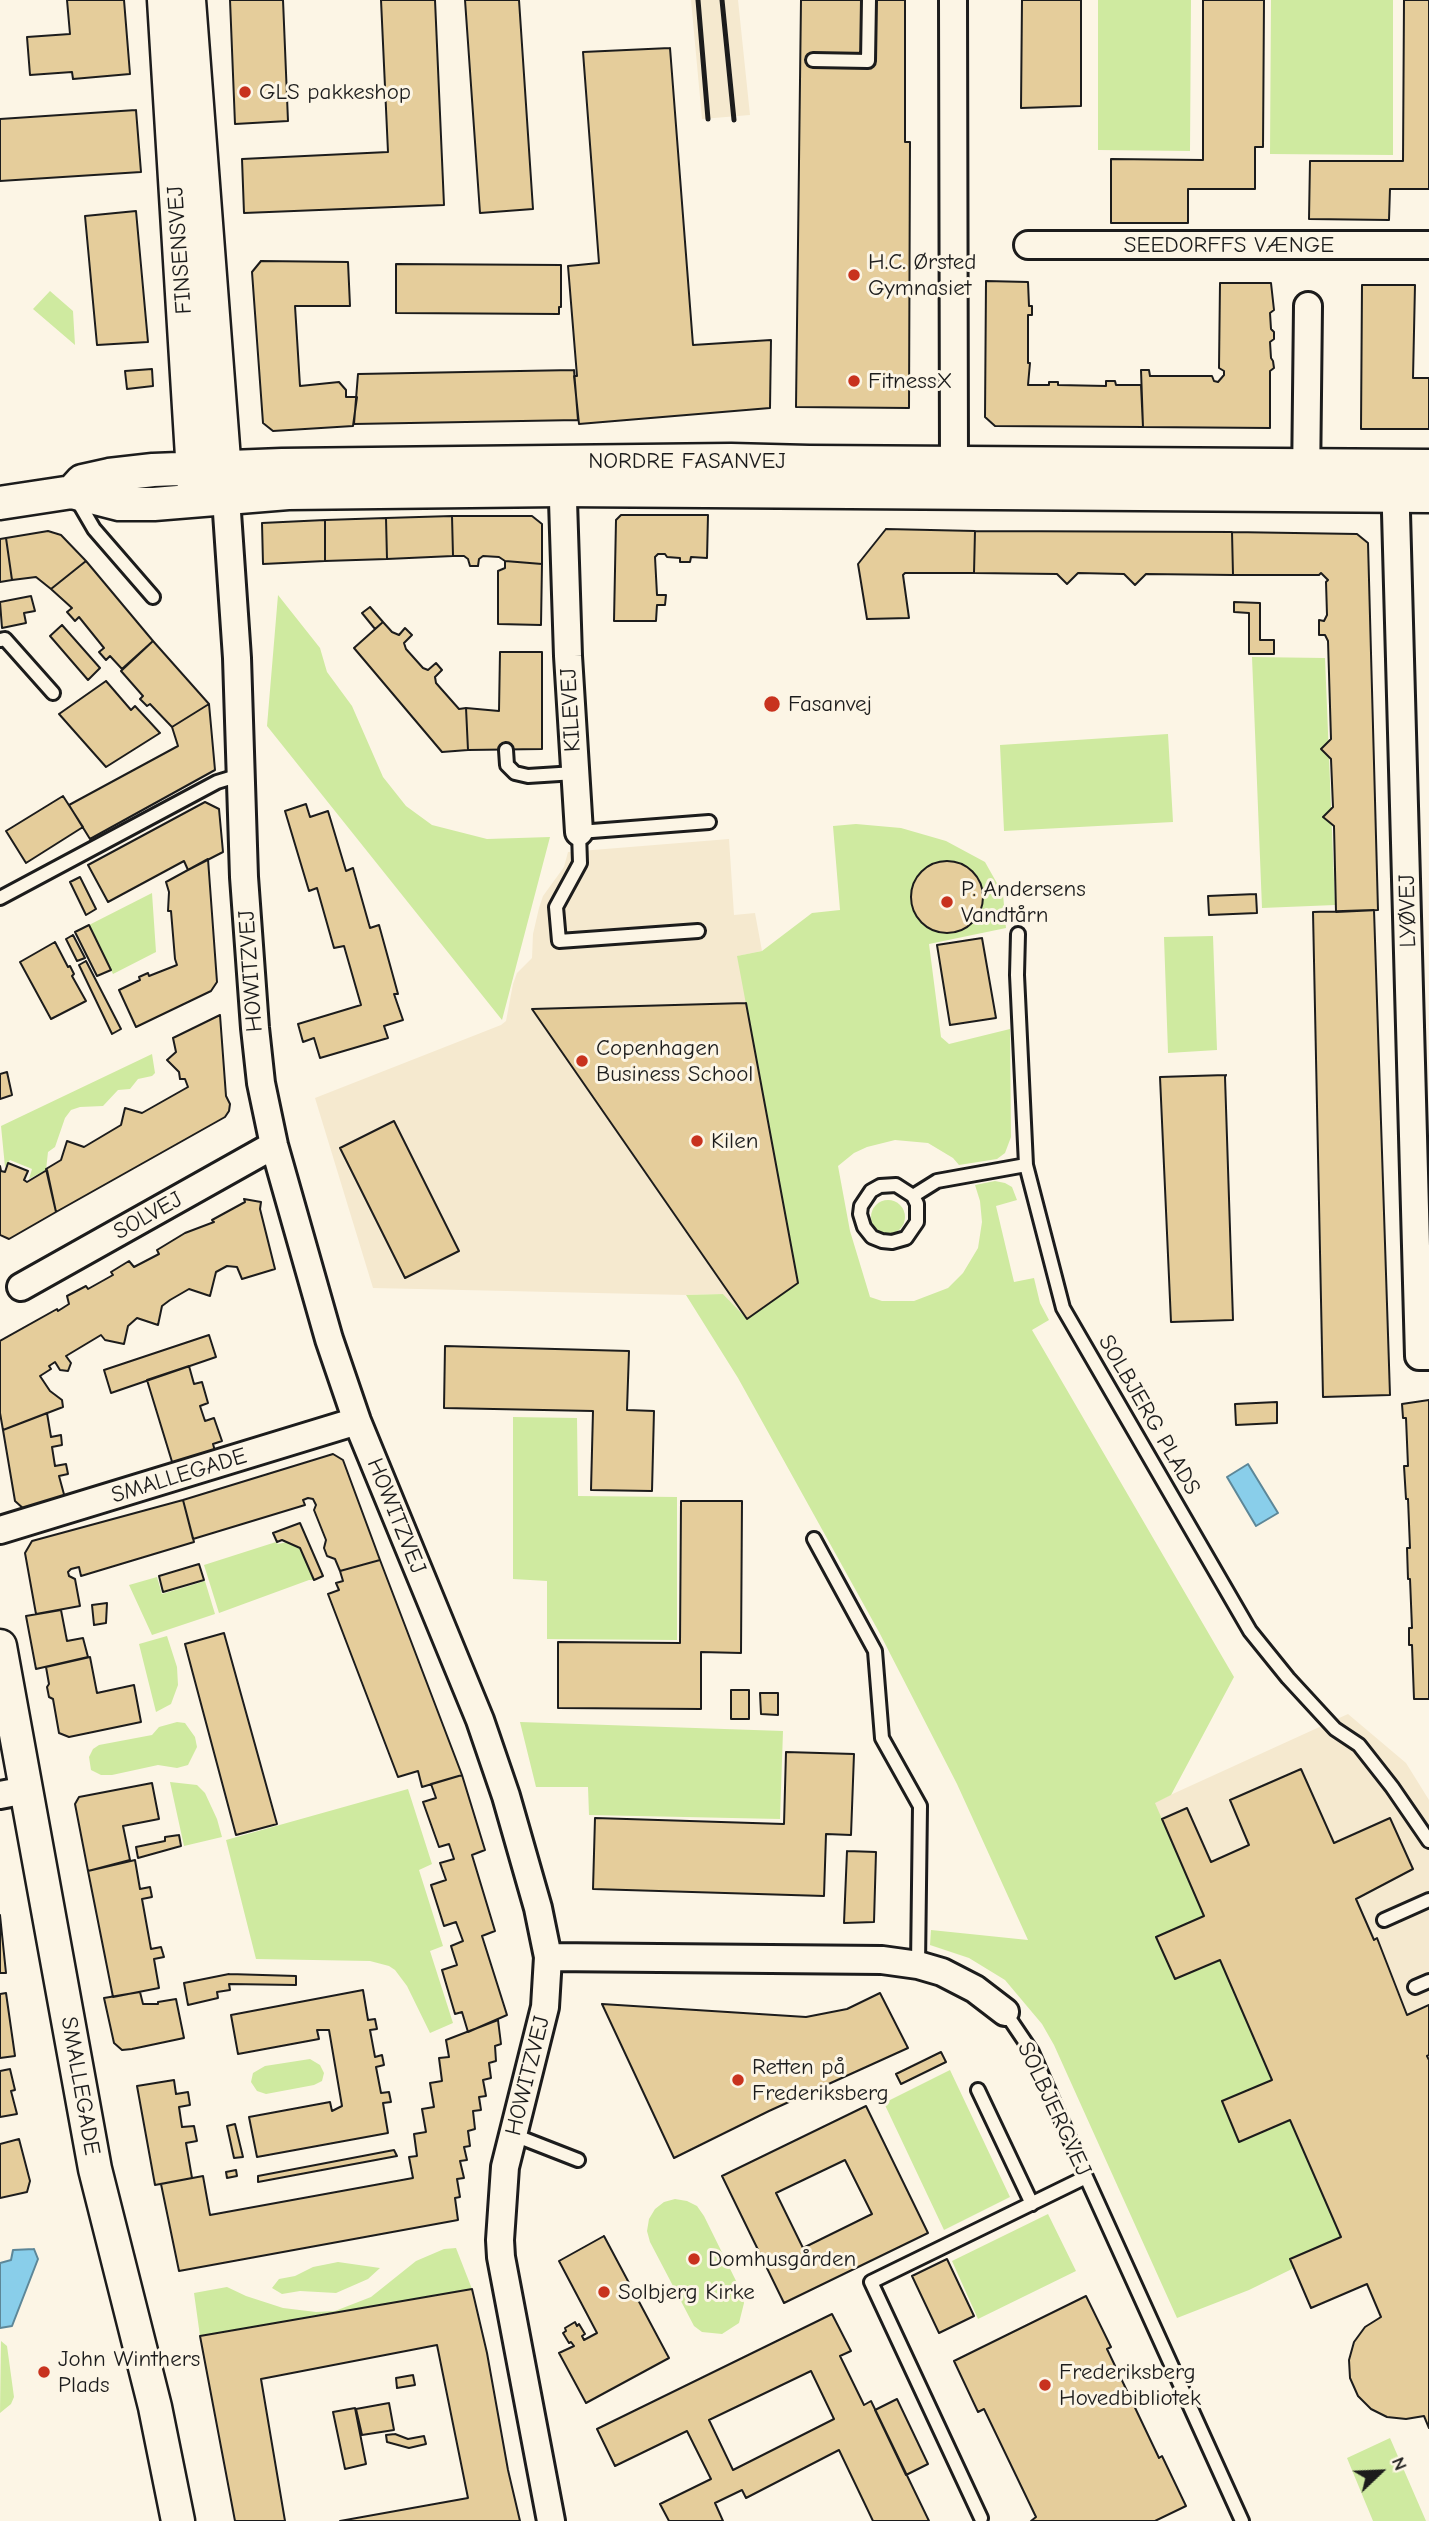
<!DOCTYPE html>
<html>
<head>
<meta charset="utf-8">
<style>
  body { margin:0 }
  #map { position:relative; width:1429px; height:2521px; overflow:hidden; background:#fcf5e5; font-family:"Comic Neue",sans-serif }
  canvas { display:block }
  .north { position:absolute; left:1345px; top:2437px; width:70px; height:70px; -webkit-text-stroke:5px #fcf5e5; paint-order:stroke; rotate:67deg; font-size:19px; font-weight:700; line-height:28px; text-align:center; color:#1c1c1c }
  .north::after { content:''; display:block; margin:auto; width:24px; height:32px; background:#1c1c1c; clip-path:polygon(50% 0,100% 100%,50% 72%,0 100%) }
</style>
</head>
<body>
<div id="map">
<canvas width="1429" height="2521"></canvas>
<div class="north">N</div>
</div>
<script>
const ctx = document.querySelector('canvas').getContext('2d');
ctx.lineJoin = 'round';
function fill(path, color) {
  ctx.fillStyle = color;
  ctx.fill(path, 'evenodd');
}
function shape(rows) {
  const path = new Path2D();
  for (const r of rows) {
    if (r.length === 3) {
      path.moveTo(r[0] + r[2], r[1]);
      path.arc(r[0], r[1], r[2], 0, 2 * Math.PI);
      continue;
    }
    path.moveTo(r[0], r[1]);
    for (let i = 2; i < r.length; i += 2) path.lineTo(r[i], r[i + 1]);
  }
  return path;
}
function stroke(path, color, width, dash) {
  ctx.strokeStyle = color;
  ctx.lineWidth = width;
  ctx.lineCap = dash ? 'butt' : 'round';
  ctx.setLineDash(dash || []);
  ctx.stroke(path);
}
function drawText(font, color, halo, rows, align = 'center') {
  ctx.font = font + ' "Comic Neue",sans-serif';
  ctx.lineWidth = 6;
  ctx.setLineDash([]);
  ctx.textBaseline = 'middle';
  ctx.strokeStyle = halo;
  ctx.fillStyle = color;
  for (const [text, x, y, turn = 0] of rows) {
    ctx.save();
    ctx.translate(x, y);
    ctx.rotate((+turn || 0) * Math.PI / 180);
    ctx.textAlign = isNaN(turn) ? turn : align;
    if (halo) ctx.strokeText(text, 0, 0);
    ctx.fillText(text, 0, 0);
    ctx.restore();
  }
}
const built = shape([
  [691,0,738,0,750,115,702,119],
  [729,839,734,915,755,913,762,951,738,956,798,1283,747,1319,723,1294,686,1295,373,1288,315,1098,501,1025,506,1021,513,984,517,973,532,958,533,934,539,908,543,896,564,867,568,852],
  [1348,1714,1406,1763,1429,1800,1429,2428,1424,2416,1406,2419,1387,2417,1371,2409,1358,2395,1354,2342,1365,2327,1380,2316,1367,2284,1311,2308,1290,2259,1340,2237,1239,2142,1222,2101,1272,2080,1220,1960,1175,1979,1156,1937,1155,1802]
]);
const green = shape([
  [1098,0,1191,0,1190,151,1098,150],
  [1271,0,1393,0,1393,155,1270,154],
  [50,291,73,311,75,345,33,309],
  [278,595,320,648,327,672,352,706,383,777,406,806,432,825,487,839,550,837,502,1020,267,726],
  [1252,657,1325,658,1335,905,1262,908],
  [1168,734,1173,822,1004,831,1000,745],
  [856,824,901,828,946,841,985,862,1003,894,1006,928,929,944,941,1037,949,1044,1010,1029,1011,1137,1005,1153,997,1159,959,1165,953,1158,928,1143,895,1140,867,1147,854,1153,838,1166,850,1231,870,1297,882,1301,914,1301,948,1288,963,1273,978,1248,982,1222,980,1201,975,1185,995,1181,1005,1183,1012,1187,1017,1200,996,1206,1014,1282,1034,1278,1040,1303,1049,1320,1032,1330,1234,1677,1171,1795,1155,1803,1204,1916,1156,1938,1175,1979,1220,1960,1272,2080,1222,2101,1290,2120,1341,2237,1290,2259,1294,2268,1249,2290,1177,2318,1054,2045,1042,2024,1005,1980,969,1958,930,1945,931,1930,1028,1940,957,1784,879,1632,738,1378,686,1295,723,1294,747,1319,798,1283,737,956,762,951,812,913,840,910,833,826],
  [152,893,156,952,113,974,89,925],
  [1213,936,1217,1050,1168,1053,1164,937],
  [152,1054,155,1073,152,1076,138,1079,130,1089,118,1090,103,1106,80,1107,71,1110,65,1118,55,1147,48,1152,46,1170,29,1179,32,1169,10,1160,5,1167,1,1126],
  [888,1217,17],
  [513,1417,577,1418,578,1496,677,1497,677,1640,547,1639,547,1581,513,1579],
  [276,1542,278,1544,287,1542,300,1548,314,1580,309,1580,219,1613,204,1565],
  [157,1577,162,1594,205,1581,215,1614,152,1635,129,1585],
  [167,1636,177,1667,178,1685,171,1704,156,1712,139,1644],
  [177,1722,185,1723,195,1737,197,1747,188,1765,177,1768,158,1765,112,1775,101,1775,91,1770,89,1757,93,1749,99,1745,152,1735,159,1727],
  [520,1722,783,1731,780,1819,589,1815,588,1787,536,1787],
  [170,1782,197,1785,205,1793,217,1819,222,1837,184,1846],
  [408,1789,432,1864,419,1870,443,1946,430,1951,453,2023,430,2033,407,1986,395,1970,389,1966,370,1961,256,1959,226,1840],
  [310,2059,320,2065,324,2073,322,2081,314,2085,266,2094,257,2091,251,2082,253,2073,265,2066],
  [950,2070,1010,2197,944,2230,884,2103],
  [675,2199,687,2201,697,2206,704,2216,742,2293,744,2303,739,2323,722,2334,702,2332,694,2326,650,2242,647,2231,649,2219,655,2209,664,2202],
  [1048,2214,1076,2271,978,2319,952,2261],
  [456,2248,472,2289,200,2336,194,2293,227,2287,246,2296,283,2308,316,2312,335,2311,371,2297,416,2261,444,2249],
  [338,2262,380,2268,368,2279,336,2293,300,2291,282,2294,272,2288,279,2279,295,2276,313,2267],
  [1,2341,7,2346,14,2397,11,2404,0,2413],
  [1390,2438,1426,2521,1373,2521,1347,2458]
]);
const water = shape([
  [1248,1464,1278,1513,1256,1526,1227,1477,1248,1464],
  [34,2249,38,2259,12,2326,0,2328,0,2263,11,2260,13,2250,34,2249]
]);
const building = shape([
  [67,0,124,0,130,74,73,79,72,72,30,75,27,37,70,34,67,0],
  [230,0,283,0,288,121,235,124,230,0],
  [381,0,435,0,444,205,244,213,242,159,388,152,381,0],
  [465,0,519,0,533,209,480,213,465,0],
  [801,0,905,0,905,142,910,142,909,408,796,407,801,0],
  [1022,0,1081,0,1081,106,1021,108,1022,0],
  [1203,0,1264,0,1263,147,1255,147,1255,189,1188,189,1188,223,1111,223,1111,159,1203,160,1203,0],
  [1404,0,1429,0,1429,189,1390,189,1389,220,1309,219,1310,161,1403,161,1404,0],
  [670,48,693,345,771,340,770,408,579,424,574,376,577,376,568,266,599,263,583,52,670,48],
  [136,110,141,172,0,181,0,119,136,110],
  [136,211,148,342,97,345,85,216,136,211],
  [261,261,348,262,350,306,295,306,300,386,339,382,346,390,346,397,357,397,353,426,273,431,263,423,252,272,261,261],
  [396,264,561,265,561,307,559,307,559,314,396,313,396,264],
  [986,281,1028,282,1029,306,1032,306,1032,315,1028,315,1028,363,1030,363,1028,385,1049,385,1049,382,1058,382,1058,385,1106,386,1106,381,1115,381,1116,385,1141,385,1143,427,995,426,985,417,986,281],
  [1220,283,1271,283,1274,310,1270,313,1271,329,1274,332,1274,339,1270,342,1271,358,1273,361,1274,368,1270,371,1270,428,1143,427,1141,370,1149,370,1150,376,1212,376,1214,381,1218,382,1224,375,1224,371,1219,368,1220,283],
  [1362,285,1415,285,1413,378,1429,378,1429,429,1361,429,1362,285],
  [152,369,153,386,127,389,125,371,152,369],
  [574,370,578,420,354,424,358,374,574,370],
  [621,515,708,515,707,558,691,557,690,562,680,562,680,558,667,557,665,554,658,554,655,557,657,595,666,595,665,605,657,605,656,621,614,621,616,520,621,515],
  [452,516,532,516,542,524,542,564,505,561,499,557,483,556,479,559,478,566,470,566,468,559,464,556,453,556,452,516],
  [452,516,453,556,387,559,386,518,452,516],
  [386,518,387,559,325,561,325,520,386,518],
  [325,520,325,561,263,564,262,523,325,520],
  [886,529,975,531,974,573,905,573,903,575,909,618,867,619,858,564,886,529],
  [48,531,61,535,86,561,51,589,36,577,12,580,6,538,48,531],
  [975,531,1232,532,1233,575,1146,574,1135,585,1124,574,1078,573,1067,584,1057,574,974,573,975,531],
  [1232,532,1357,534,1368,543,1378,910,1336,912,1334,826,1323,817,1333,807,1331,759,1321,749,1331,739,1328,641,1325,635,1319,635,1319,620,1324,621,1327,615,1326,582,1328,580,1321,573,1319,575,1233,575,1232,532],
  [6,538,12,580,0,582,0,539,6,538],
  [86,561,153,641,122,669,110,656,106,660,99,652,104,648,79,617,75,621,67,612,72,608,51,589,86,561],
  [505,561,542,564,541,625,498,624,498,571,505,568,505,561],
  [31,596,35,611,24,613,26,623,2,628,0,602,31,596],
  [1234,602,1260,603,1260,640,1274,640,1274,654,1249,654,1249,613,1234,612,1234,602],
  [370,607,383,622,375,629,362,613,370,607],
  [383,622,392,632,399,635,405,628,412,635,404,643,406,649,423,668,428,670,436,663,442,670,435,677,436,683,459,709,466,708,468,750,442,752,354,648,383,622],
  [62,625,100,668,88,680,50,636,62,625],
  [153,641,209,704,172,727,150,704,147,706,140,699,143,696,121,671,153,641],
  [500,652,542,652,542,749,468,750,466,708,499,711,500,652],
  [106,681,131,710,135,706,160,733,106,767,59,714,106,681],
  [209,704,215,770,90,839,69,805,178,746,172,727,209,704],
  [63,796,83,827,26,863,6,831,63,796],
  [205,802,219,809,223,852,188,870,184,861,108,902,88,865,205,802],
  [306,804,310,817,328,811,346,871,353,868,370,928,379,925,398,994,394,994,403,1020,384,1026,388,1038,320,1058,314,1038,303,1042,298,1024,361,1005,344,946,334,948,317,888,309,891,285,811,306,804],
  [208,859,217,982,211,991,136,1027,119,990,140,980,139,977,148,973,149,976,177,965,175,959,171,911,168,911,169,892,166,882,208,859],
  [947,897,36],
  [80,877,96,909,86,915,70,882,80,877],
  [1256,894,1257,913,1209,915,1208,896,1256,894],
  [1374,910,1390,1395,1323,1397,1313,912,1374,910],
  [89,925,111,970,97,976,75,932,89,925],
  [73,935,85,958,77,961,66,939,73,935],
  [982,938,996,1018,950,1025,937,945,982,938],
  [55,942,68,967,70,966,74,974,72,976,86,1001,51,1019,20,962,55,942],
  [86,961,121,1029,112,1034,79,965,86,961],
  [746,1003,798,1283,747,1319,532,1009,746,1003],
  [220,1015,226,1096,230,1104,229,1111,225,1117,56,1212,46,1169,61,1160,67,1141,84,1147,121,1125,125,1108,142,1113,188,1087,185,1079,180,1079,179,1072,167,1060,176,1052,173,1038,220,1015],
  [7,1072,12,1095,0,1099,0,1074,7,1072],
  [1226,1075,1225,1077,1233,1320,1171,1322,1160,1077,1226,1075],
  [394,1121,459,1251,405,1278,340,1148,394,1121],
  [8,1163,28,1171,24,1180,27,1182,47,1170,56,1212,9,1239,0,1235,0,1166,1,1171,5,1172,8,1163],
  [244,1199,261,1202,260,1209,275,1269,242,1279,237,1267,227,1266,216,1272,210,1296,189,1289,170,1300,162,1306,158,1325,137,1318,128,1326,124,1344,105,1340,101,1335,66,1356,71,1363,68,1371,60,1370,55,1362,49,1366,51,1369,40,1376,50,1391,62,1400,63,1407,3,1430,0,1413,0,1341,57,1309,58,1311,69,1304,67,1296,86,1286,88,1289,113,1275,111,1272,129,1261,134,1267,159,1254,157,1250,185,1233,214,1222,212,1220,245,1202,244,1199],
  [209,1335,216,1357,111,1393,104,1370,209,1335],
  [445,1346,629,1351,627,1410,654,1411,652,1491,591,1490,593,1411,444,1408,445,1346],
  [189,1366,194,1384,202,1382,208,1403,200,1406,205,1421,214,1418,222,1441,213,1444,215,1451,173,1465,147,1380,189,1366],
  [1429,1400,1429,1699,1414,1699,1412,1645,1409,1645,1409,1628,1412,1628,1410,1579,1408,1579,1407,1548,1410,1548,1408,1499,1406,1499,1404,1466,1408,1466,1406,1418,1403,1418,1402,1404,1429,1400],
  [1277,1402,1277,1423,1236,1425,1235,1404,1277,1402],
  [47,1413,51,1437,61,1435,62,1445,52,1447,55,1466,66,1464,68,1474,59,1476,65,1498,25,1510,15,1501,3,1430,47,1413],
  [333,1454,343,1460,380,1560,340,1571,335,1559,327,1556,324,1548,326,1540,314,1510,316,1505,313,1499,308,1498,303,1500,305,1505,193,1539,183,1500,333,1454],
  [183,1500,194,1542,81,1576,79,1567,71,1569,68,1572,69,1576,75,1579,80,1606,36,1614,25,1553,32,1541,183,1500],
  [681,1501,742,1501,741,1653,701,1652,701,1709,558,1708,558,1642,680,1643,681,1501],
  [300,1523,323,1576,314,1580,300,1548,282,1540,277,1542,273,1533,300,1523],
  [380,1560,462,1775,422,1787,418,1771,398,1777,328,1594,339,1590,336,1583,343,1581,340,1571,380,1560],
  [199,1564,204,1580,163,1592,159,1576,199,1564],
  [107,1603,106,1623,94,1625,92,1605,107,1603],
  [61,1610,67,1641,83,1638,88,1657,36,1669,26,1616,61,1610],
  [224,1633,277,1824,236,1835,185,1644,224,1633],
  [90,1657,97,1693,134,1685,141,1722,69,1737,59,1733,53,1699,49,1697,47,1687,49,1684,46,1667,90,1657],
  [731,1690,749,1690,749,1719,731,1719,731,1690],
  [760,1693,778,1693,778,1715,761,1714,760,1693],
  [786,1752,854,1754,851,1835,826,1834,824,1896,593,1889,595,1818,784,1824,786,1752],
  [1301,1769,1334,1843,1390,1818,1413,1869,1356,1899,1374,1940,1377,1938,1407,2015,1429,2005,1429,2055,1427,2056,1429,2060,1429,2428,1424,2416,1406,2419,1387,2417,1371,2409,1358,2396,1350,2378,1349,2360,1354,2342,1365,2327,1381,2317,1367,2284,1311,2308,1290,2259,1341,2237,1290,2120,1239,2142,1222,2101,1272,2080,1220,1960,1175,1979,1156,1937,1204,1916,1162,1819,1187,1808,1211,1862,1249,1845,1230,1800,1301,1769],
  [462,1775,485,1850,472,1855,495,1931,482,1936,507,2015,468,2032,462,2012,455,2014,442,1970,457,1965,451,1946,463,1941,456,1922,444,1926,431,1885,446,1880,440,1863,454,1859,449,1844,439,1847,423,1802,436,1798,431,1784,462,1775],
  [152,1783,159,1819,123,1826,130,1860,88,1871,75,1804,79,1797,152,1783],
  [179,1835,181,1846,138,1858,136,1847,165,1841,165,1837,179,1835],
  [847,1851,876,1852,874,1922,844,1923,847,1851],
  [135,1860,140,1889,150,1887,152,1897,142,1899,151,1949,161,1947,164,1957,154,1959,159,1988,113,1997,88,1871,135,1860],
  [0,1915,6,1973,0,1973,0,1915],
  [229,1974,296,1976,296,1985,229,1984,230,1990,217,1992,218,1998,188,2005,184,1983,229,1974],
  [363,1990,368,2020,375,2019,377,2029,370,2030,375,2057,382,2055,384,2065,376,2067,381,2093,389,2092,391,2102,383,2103,388,2133,257,2157,249,2117,330,2102,332,2111,342,2106,329,2030,317,2030,319,2039,238,2054,231,2015,363,1990],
  [140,1992,143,2004,158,2004,158,2002,176,1999,184,2038,132,2049,122,2050,114,2043,104,1998,140,1992],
  [6,1993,15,2056,0,2058,0,1994,6,1993],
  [880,1993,908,2048,769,2111,674,2158,602,2004,806,2017,847,2009,880,1993],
  [498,2020,501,2044,495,2046,496,2061,489,2063,491,2078,483,2080,486,2096,479,2097,481,2110,473,2111,475,2129,468,2131,470,2146,464,2147,467,2160,460,2161,464,2178,457,2179,460,2197,455,2198,458,2220,179,2271,161,2184,203,2176,210,2215,413,2178,409,2157,417,2156,414,2134,426,2132,422,2109,434,2107,430,2083,442,2081,439,2058,449,2057,446,2040,498,2020],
  [941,2052,946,2062,901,2084,896,2074,941,2052],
  [10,2069,15,2090,11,2091,17,2114,0,2117,0,2071,10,2069],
  [174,2080,176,2094,188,2092,190,2105,179,2107,182,2127,194,2126,197,2141,186,2143,192,2178,155,2185,137,2086,174,2080],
  [866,2106,928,2233,784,2303,722,2176,866,2106],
  [845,2160,872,2214,803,2248,776,2193,845,2160],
  [235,2124,243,2157,234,2158,227,2126,235,2124],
  [19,2139,30,2181,27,2192,0,2198,0,2144,19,2139],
  [394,2150,397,2156,258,2182,258,2176,394,2150],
  [236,2170,237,2176,227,2178,226,2172,236,2170],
  [604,2236,669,2358,586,2403,559,2353,574,2346,571,2342,569,2343,563,2333,566,2331,565,2328,575,2322,577,2326,579,2324,585,2334,582,2336,584,2340,597,2333,559,2261,604,2236],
  [947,2259,974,2316,939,2333,912,2276,947,2259],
  [472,2289,487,2353,508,2470,520,2521,340,2521,468,2498,437,2345,261,2379,285,2521,235,2521,200,2336,472,2289],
  [1086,2296,1111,2347,1107,2349,1159,2458,1162,2456,1186,2506,1155,2521,1031,2521,1036,2517,984,2409,978,2412,954,2361,1086,2296],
  [832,2314,851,2351,840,2356,864,2405,871,2401,929,2521,873,2521,839,2450,746,2498,742,2490,715,2503,723,2521,669,2521,660,2504,711,2479,687,2431,615,2466,597,2429,832,2314],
  [811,2371,834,2419,733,2470,709,2420,811,2371],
  [413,2375,415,2385,397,2388,396,2378,413,2375],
  [897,2399,928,2464,906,2475,875,2410,897,2399],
  [389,2403,394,2430,362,2435,356,2409,389,2403],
  [355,2408,366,2464,345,2469,333,2412,355,2408],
  [395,2434,408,2439,424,2436,426,2444,409,2448,387,2442,386,2435,395,2434]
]);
const service = shape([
  [813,60,868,61,869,0],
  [76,498,94,529,153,597],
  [0,640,5,639,53,693],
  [506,750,507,765,515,773,528,776,575,773],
  [0,898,217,782,240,775],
  [698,931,559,941,556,907,580,863,579,832,709,822],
  [1018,934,1017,975,1026,1165,1063,1308,1250,1631,1288,1678,1335,1729,1359,1745,1392,1787,1429,1841],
  [913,1196,917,1204,917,1222,906,1238,892,1242,882,1241,872,1237,864,1227,860,1214,861,1206,871,1191,880,1186,896,1185,913,1196,937,1181,1026,1165],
  [814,1539,875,1651,882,1738,920,1806,918,1965],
  [1384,1920,1429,1900],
  [1415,1987,1429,1981],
  [1005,2012,1032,2052,1086,2177,1242,2521],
  [978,2090,1032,2204],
  [514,2135,578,2160],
  [981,2518,871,2282,1086,2177]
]);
const minor = shape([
  [953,0,954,463],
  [1028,245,1429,245],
  [562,470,568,656,579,832],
  [1395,476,1419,1356,1429,1356],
  [1306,483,1308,306],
  [226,498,237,658,244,877,255,1028,261,1083,274,1145,329,1339,357,1421,480,1720,506,1796,538,1908,548,1957,545,2007,505,2167,500,2240,501,2257,551,2521],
  [21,1287,274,1145],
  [0,1530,357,1421],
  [0,1795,26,1790],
  [548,1957,882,1960,918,1965,942,1972,975,1989,1005,2012]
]);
const tertiary = shape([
  [164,0,194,489],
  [189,0,226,486],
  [72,492,82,481,109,475,153,470,282,465,731,460,809,462,1429,466],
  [0,503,72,492,119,504,154,504,288,493,561,490,1429,496],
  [0,1646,95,2169,155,2407,178,2521]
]);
const rail = shape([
  [698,0,708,119],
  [722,0,734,120]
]);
const markers = [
  [245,92,7,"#c8321e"],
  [854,275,7,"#c8321e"],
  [854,381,7,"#c8321e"],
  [772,704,9,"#c8321e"],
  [947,902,7,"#c8321e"],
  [582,1061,7,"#c8321e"],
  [697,1141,7,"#c8321e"],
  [738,2080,7,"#c8321e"],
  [694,2259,7,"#c8321e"],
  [604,2292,7,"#c8321e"],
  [44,2372,7,"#c8321e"],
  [1045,2385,7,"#c8321e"]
];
const poiNames = [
  ["GLS pakkeshop",259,92],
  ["H.C. Ørsted",868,262],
  ["Gymnasiet",868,288],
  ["FitnessX",868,381],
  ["Fasanvej",788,704],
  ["P. Andersens",961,889],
  ["Vandtårn",961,915],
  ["Copenhagen",596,1048],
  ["Business School",596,1074],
  ["Kilen",711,1141],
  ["Retten på",752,2067],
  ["Frederiksberg",752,2093],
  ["Domhusgården",708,2259],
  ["Solbjerg Kirke",618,2292],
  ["John Winthers",58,2359],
  ["Plads",58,2385],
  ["Frederiksberg",1059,2372],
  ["Hovedbibliotek",1059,2398]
];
const streetNames = [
  ["SEEDORFFS VÆNGE",1229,245],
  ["FINSENSVEJ",180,250,-94],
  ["NORDRE FASANVEJ",687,461],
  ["KILEVEJ",571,710,-93],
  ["LYØVEJ",1408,911,-91],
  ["HOWITZVEJ",251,971,-94],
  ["SOLVEJ",148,1216,-29],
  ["SOLBJERG PLADS",1149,1415,60],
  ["SMALLEGADE",179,1476,-17],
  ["HOWITZVEJ",396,1516,68],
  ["HOWITZVEJ",528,2076,-76],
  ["SMALLEGADE",80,2086,80],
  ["SOLBJERGVEJ",1054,2109,65]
];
fill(built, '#f5e9cf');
fill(green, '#cfeaa0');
fill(water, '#89ceea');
stroke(water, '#5d8798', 2);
fill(building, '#e5cd9b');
stroke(building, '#1c1c1c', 2);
stroke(service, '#1c1c1c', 18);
stroke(minor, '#1c1c1c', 32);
stroke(tertiary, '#1c1c1c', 37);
stroke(service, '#fcf5e5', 12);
stroke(minor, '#fcf5e5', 26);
stroke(tertiary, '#fcf5e5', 32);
stroke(rail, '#1c1c1c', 5);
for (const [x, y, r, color] of markers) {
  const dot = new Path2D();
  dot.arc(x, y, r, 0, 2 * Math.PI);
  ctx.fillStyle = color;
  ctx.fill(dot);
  stroke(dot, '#fcf5e5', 2.5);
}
drawText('23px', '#1c1c1c', '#fcf5e5', poiNames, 'left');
drawText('23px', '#1c1c1c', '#fcf5e5', streetNames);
</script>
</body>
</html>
